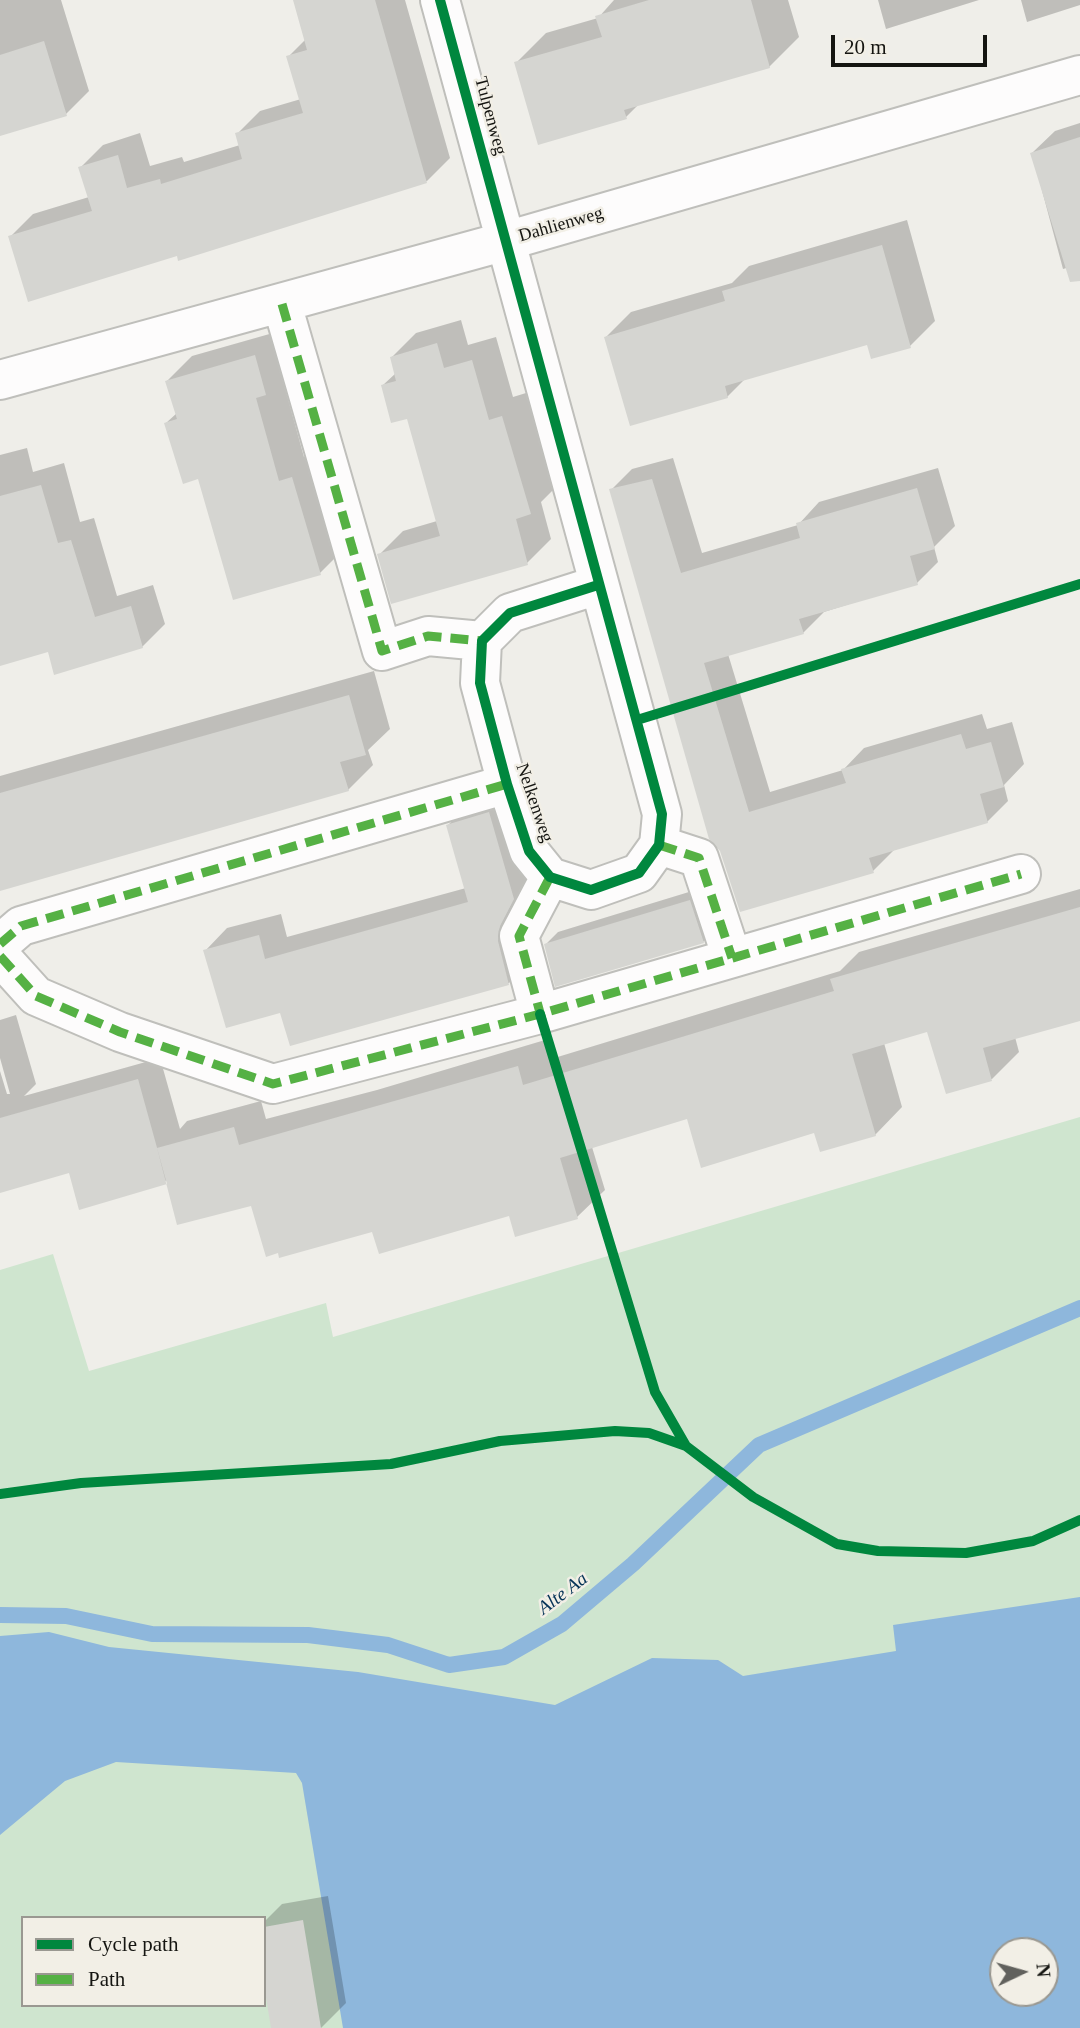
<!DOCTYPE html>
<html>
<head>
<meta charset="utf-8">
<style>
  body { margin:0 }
  #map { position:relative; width:1080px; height:2028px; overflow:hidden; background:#efeee9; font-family:Georgia,serif }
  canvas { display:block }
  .legend { position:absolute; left:21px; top:1916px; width:245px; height:91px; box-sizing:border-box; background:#f2efe6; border:2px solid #9a9891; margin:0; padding:9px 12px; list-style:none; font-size:21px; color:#151511 }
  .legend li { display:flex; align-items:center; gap:14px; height:35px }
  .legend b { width:35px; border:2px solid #9a9891 }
  .north { position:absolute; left:989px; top:1937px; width:70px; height:70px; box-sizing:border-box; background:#f2efe6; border:2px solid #9a9891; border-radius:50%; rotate:85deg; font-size:19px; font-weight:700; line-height:28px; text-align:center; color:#151511 }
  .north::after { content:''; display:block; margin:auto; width:24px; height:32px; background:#61615d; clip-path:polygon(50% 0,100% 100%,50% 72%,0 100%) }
  .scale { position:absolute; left:831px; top:35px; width:156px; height:32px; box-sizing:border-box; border:4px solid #151511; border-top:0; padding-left:9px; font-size:21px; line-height:24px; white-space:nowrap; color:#151511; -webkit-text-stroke:5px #f2efe6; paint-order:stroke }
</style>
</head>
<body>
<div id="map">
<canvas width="1080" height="2028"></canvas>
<ul class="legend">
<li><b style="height:9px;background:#00873e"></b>Cycle path</li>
<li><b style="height:9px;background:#55b144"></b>Path</li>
</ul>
<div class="north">N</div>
<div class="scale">20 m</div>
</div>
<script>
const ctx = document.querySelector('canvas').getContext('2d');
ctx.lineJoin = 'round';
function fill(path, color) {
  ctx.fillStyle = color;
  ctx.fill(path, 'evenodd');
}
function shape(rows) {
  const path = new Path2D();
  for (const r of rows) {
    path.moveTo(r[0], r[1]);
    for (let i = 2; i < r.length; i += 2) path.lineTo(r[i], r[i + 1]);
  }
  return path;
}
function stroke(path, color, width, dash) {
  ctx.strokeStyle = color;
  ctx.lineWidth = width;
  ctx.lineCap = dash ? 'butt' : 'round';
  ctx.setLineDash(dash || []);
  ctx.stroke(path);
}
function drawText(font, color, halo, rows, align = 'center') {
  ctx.font = font + ' Georgia,serif';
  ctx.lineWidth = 5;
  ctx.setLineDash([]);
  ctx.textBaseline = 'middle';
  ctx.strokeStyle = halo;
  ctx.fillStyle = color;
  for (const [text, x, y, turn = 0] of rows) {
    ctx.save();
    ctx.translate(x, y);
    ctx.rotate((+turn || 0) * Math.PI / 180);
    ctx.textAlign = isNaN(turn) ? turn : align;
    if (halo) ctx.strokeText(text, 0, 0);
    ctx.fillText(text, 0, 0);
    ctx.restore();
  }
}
const green = shape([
  [1080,1117,1080,2028,0,2028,0,1270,53,1254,89,1371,326,1303,333,1337],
  [23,1918,264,1918,264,2005,23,2005],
  [1003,1951,1045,1951,1045,1993,1003,1993]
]);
const water = shape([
  [1080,1597,1080,2028,343,2028,302,1783,296,1773,116,1762,65,1781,0,1835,0,1636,49,1632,109,1647,358,1672,555,1705,652,1658,718,1660,743,1676,896,1651,893,1625],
  [1003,1951,1045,1951,1045,1993,1003,1993]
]);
const shadow = shape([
  [0,0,61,0,89,91,66,114,0,134],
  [294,0,405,0,450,158,427,181,179,258,178,254,10,237,33,214,89,197,80,168,103,145,140,133,150,166,182,157,184,162,240,145,237,134,260,111,301,99,288,57,306,39],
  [614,0,788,0,799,37,769,67,639,104,626,117,516,63,546,33,598,18],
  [878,0,979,0,886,29],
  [1021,0,1080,0,1080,5,1027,22],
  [1080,123,1080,264,1063,269,1032,153,1055,131],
  [907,220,935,321,910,346,868,343,745,379,727,397,606,337,631,312,732,283,749,266],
  [461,320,468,345,496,337,513,397,526,393,554,489,541,502,551,539,527,563,379,555,403,531,437,521,408,417,383,385,396,373,392,357,416,333],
  [280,331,290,368,282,377,304,457,317,453,345,548,320,573,200,477,166,423,177,413,167,381,192,356],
  [27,448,33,472,64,463,80,522,94,518,117,596,153,585,165,624,142,647,49,650,0,624,0,455],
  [673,458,702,553,798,525,819,502,938,468,955,526,934,547,938,562,917,583,824,612,803,633,728,654,770,792,843,770,864,748,888,741,982,714,987,729,1012,722,1024,764,1004,785,1008,801,987,822,894,850,873,871,741,909,611,490,632,469],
  [374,671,390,729,368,750,373,765,348,790,0,872,0,776],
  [511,791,535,876,531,961,509,983,291,1044,282,1011,205,951,227,928,281,914,287,937,466,888,448,825,471,803],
  [702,888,716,929,703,942,546,944,558,932],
  [1080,889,1080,1019,1015,1037,1019,1052,992,1079,947,1092,929,1030,884,1043,902,1107,875,1135,689,1117,592,1147,605,1190,577,1217,510,1214,374,1230,252,1204,168,1181,70,1171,0,1191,0,1071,7,1094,10,1094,0,1058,0,1020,16,1015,36,1084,24,1096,160,1058,180,1129,187,1121,261,1101,266,1119,377,1090,545,1040,551,1059,840,971,859,952],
  [328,1896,346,2003,321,2028,273,2028,264,1974,264,1922,282,1904]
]);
const stream = shape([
  [0,1615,66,1616,152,1634,308,1635,388,1645,449,1665,504,1657,562,1624,633,1564,759,1445,1080,1308]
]);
const building = shape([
  [293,0,375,0,427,183,178,261,177,256,28,302,8,236,92,211,78,167,118,155,127,188,160,179,161,184,242,159,235,133,303,113,286,56,307,50],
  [649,0,751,0,770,68,624,110,627,119,538,145,514,62,602,37,595,16],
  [44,41,67,116,0,136,0,55],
  [1080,137,1080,281,1070,282,1030,153],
  [882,245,911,348,871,359,867,345,725,386,728,398,630,426,604,337,725,301,722,291],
  [437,343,444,368,472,360,489,420,502,416,531,514,516,519,528,565,391,604,377,554,440,536,407,419,391,423,381,385,396,381,390,357],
  [255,355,266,395,256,398,279,481,292,477,321,575,233,600,198,479,183,484,164,423,177,419,165,381],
  [652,479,681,573,800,538,796,523,917,488,935,549,910,556,918,585,799,619,804,634,704,663,749,812,846,783,841,769,961,734,966,749,991,742,1004,787,980,794,988,823,869,858,874,873,740,912,720,851,709,839,609,489],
  [41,485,58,543,71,540,95,617,131,606,143,648,54,675,48,652,0,666,0,496],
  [349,695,366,755,340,762,349,791,0,891,0,793],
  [489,812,514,899,500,926,498,941,509,985,290,1046,280,1013,226,1028,203,950,259,935,265,959,468,902,446,825],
  [690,900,704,943,555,987,544,944],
  [1080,907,1080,1021,983,1048,992,1081,946,1094,927,1032,852,1054,876,1136,820,1152,814,1133,701,1168,687,1119,560,1158,578,1219,515,1237,509,1216,379,1254,372,1232,279,1258,278,1253,266,1257,251,1206,177,1225,157,1148,234,1127,239,1145,518,1066,523,1085,834,991,830,979],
  [138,1079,167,1184,79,1210,69,1173,0,1193,0,1118],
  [303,1920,321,2028,271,2028,264,1985,264,1927]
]);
const minor = shape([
  [440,0,662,814,659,845,639,873,591,890,550,877,529,851,507,784,480,683,482,641,510,613,598,585],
  [282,304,382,651,428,636,482,641],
  [0,380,506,241,1080,75],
  [659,845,699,858,732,958],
  [0,944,21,926,507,784],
  [0,956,36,996,120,1032,273,1084,540,1014,1021,874],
  [540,1014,519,936,550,877]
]);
const quiet = shape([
  [282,304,382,651,428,636,482,641],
  [659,845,699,858,732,958],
  [0,944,21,926,507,784],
  [0,956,36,996,120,1032,273,1084,540,1014,1021,874],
  [542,1020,519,936,550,877]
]);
const cycleway = shape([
  [440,0,662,814,659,845,639,873,591,890,550,877,529,851,507,784,480,683,482,641,510,613,598,585],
  [637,720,1080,584],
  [540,1014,655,1392,686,1446],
  [0,1494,81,1483,391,1464,500,1441,615,1431,649,1433,686,1446,753,1497,837,1544,878,1551,966,1553,1033,1541,1080,1520]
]);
const streetNames = [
  ["Tulpenweg",490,116,75],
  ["Dahlienweg",561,225,-16],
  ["Nelkenweg",534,803,71]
];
const waterNames = [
  ["Alte Aa",563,1594,-37]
];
fill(green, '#cfe5cf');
fill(water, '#8eb7dc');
fill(shadow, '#0003');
stroke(stream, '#8eb7dc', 16);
fill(building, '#d5d5d1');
stroke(minor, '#bfbfbb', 42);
stroke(minor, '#fdfcfc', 38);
stroke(quiet, '#55b144', 9, [18, 9]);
stroke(cycleway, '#00873e', 10);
drawText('18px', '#151511', '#f2efe6', streetNames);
drawText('italic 19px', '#063357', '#f2efe6', waterNames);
</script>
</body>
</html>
